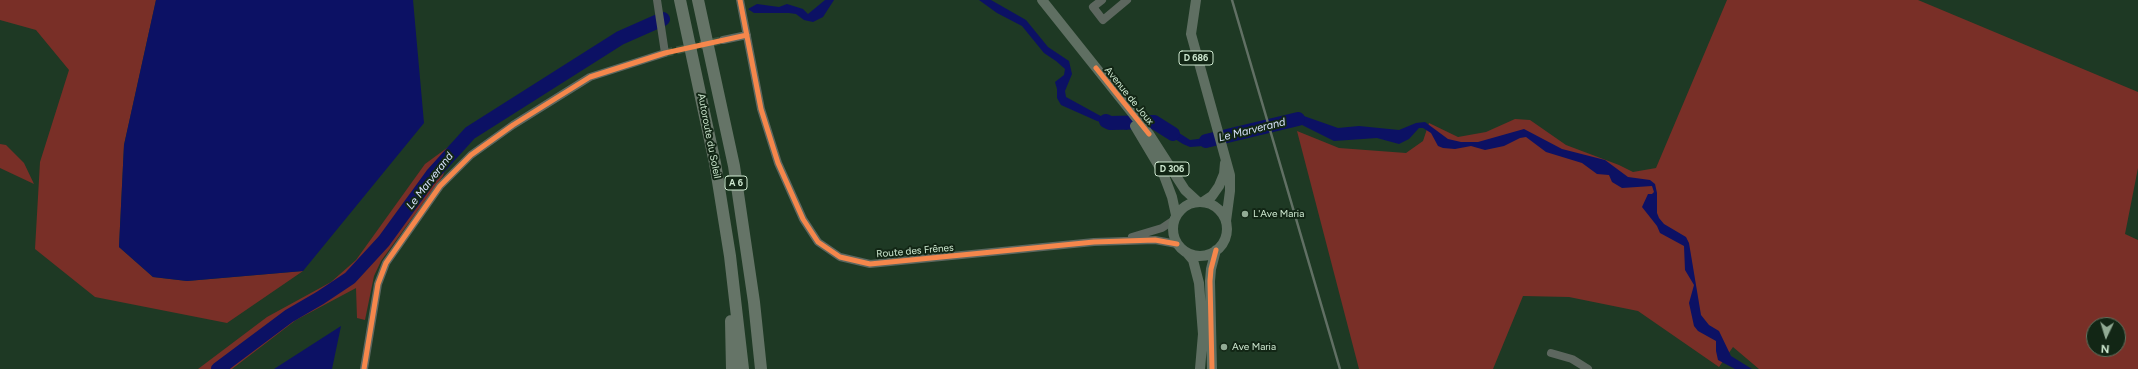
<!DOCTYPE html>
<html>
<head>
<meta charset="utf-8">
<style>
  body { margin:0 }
  #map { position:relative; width:2138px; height:369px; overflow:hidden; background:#1e3924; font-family:Figtree,sans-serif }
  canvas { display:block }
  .north { position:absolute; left:2086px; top:317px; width:40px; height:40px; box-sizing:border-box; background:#122615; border:1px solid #5e7460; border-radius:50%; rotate:184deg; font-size:11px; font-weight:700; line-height:16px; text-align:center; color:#cfe9d1 }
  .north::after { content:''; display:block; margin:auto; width:14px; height:18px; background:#91ab94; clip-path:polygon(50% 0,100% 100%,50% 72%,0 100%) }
</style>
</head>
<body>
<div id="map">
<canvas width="2138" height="369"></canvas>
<div class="north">N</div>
</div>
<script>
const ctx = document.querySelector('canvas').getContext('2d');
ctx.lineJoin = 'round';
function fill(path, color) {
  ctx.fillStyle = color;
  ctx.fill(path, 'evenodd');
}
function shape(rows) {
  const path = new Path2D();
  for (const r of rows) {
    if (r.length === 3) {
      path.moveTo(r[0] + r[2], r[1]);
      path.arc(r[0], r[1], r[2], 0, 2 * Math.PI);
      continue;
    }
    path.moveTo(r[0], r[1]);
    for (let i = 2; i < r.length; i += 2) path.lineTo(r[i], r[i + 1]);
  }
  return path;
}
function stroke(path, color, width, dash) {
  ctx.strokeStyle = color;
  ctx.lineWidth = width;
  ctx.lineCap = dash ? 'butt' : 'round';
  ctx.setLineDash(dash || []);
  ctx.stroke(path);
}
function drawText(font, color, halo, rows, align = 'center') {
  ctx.font = font + ' Figtree,sans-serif';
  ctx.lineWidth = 4;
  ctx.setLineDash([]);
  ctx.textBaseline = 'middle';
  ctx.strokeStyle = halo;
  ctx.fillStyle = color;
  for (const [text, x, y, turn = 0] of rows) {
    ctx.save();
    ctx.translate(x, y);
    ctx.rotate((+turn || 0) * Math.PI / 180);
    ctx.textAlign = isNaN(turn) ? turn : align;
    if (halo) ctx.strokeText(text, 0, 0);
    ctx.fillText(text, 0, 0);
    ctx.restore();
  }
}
const green = shape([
  [0,0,156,0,124,145,119,247,153,277,187,281,303,271,227,323,95,297,35,249,40,162,69,70,36,30,0,20],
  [1727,0,1918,0,2138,92,2138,168,2125,234,2138,240,2138,369,1759,369,1733,347,1719,367,1638,311,1569,297,1523,296,1493,369,1359,369,1297,131,1339,148,1406,153,1423,141,1429,123,1458,137,1486,132,1515,119,1530,120,1566,145,1619,165,1633,172,1656,168],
  [2094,325,2118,325,2118,349,2094,349],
  [0,144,6,145,24,163,34,184,0,168],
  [451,145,443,176,381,261,374,276,365,320,357,318,356,288,296,320,232,369,198,369,267,317,331,282,356,260,425,164]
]);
const water = shape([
  [156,0,413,0,424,123,303,271,187,281,153,277,119,247,124,145],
  [825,0,834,0,823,17,813,22,804,20,796,14,789,13,754,13,748,9,757,4,779,7,787,4,803,9,808,14],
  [979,0,991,0,1026,20,1048,47,1069,61,1072,74,1065,91,1066,97,1108,120,1120,116,1128,128,1127,130,1097,121,1061,105,1057,98,1057,89,1055,82,1064,75,1065,69,1056,61,1044,53,1022,26,997,13],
  [1293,115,1301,115,1338,128,1359,126,1399,130,1416,123,1425,122,1448,139,1461,142,1478,142,1524,129,1562,149,1605,160,1628,177,1650,180,1655,184,1657,193,1657,213,1659,218,1664,224,1686,237,1689,243,1701,315,1709,325,1719,331,1731,356,1752,369,1735,369,1718,360,1716,351,1716,341,1698,331,1694,326,1689,303,1694,285,1685,270,1684,246,1660,233,1657,226,1642,207,1648,194,1652,194,1654,192,1652,186,1622,188,1612,182,1609,175,1597,174,1582,163,1546,152,1526,137,1520,138,1504,146,1485,150,1471,146,1455,149,1443,148,1438,146,1431,133,1423,128,1419,128,1409,139,1399,144,1377,138,1334,141,1302,125,1291,123,1281,126,1279,118],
  [1158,123,1165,124,1190,140,1214,137,1216,145,1190,147,1183,144,1159,129,1157,126],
  [1253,126,1255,134,1230,142,1227,133],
  [341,326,332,369,274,369]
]);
const river = shape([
  [1106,121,1110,123,1154,122,1173,134],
  [1206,141,1298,119],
  [218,369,289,316,320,298,350,278,384,241,432,175,470,133,620,38,663,19]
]);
const minorTunnel = shape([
  [665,53,723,40]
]);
const minor = shape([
  [740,0,761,109,778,163,803,219,818,242,840,257,870,264,1094,242,1155,240,1177,244],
  [1102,0,1093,7,1103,20,1127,0],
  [723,40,747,35],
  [1132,237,1162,228,1174,220],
  [1551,353,1572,359,1588,369],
  [364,369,378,284,386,263,440,186,471,155,513,125,590,77,665,53,657,0]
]);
const major = shape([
  [1042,0,1149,134,1185,190,1198,202],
  [1196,0,1191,34,1230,175,1230,191,1226,221],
  [1135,126,1163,173,1172,197,1176,215],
  [1203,202,1212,196,1219,186,1224,174,1225,163],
  [1200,229,27],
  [1187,253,1193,260,1199,283,1203,334,1200,369],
  [1212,369,1210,281,1211,269,1216,250]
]);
const highway = shape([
  [680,0,715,163,730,256,743,369],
  [698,0,734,166,754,302,761,369],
  [731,321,732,369]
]);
const rail = shape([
  [1232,0,1340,369]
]);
const cycleway = shape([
  [740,0,761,109,778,163,803,219,818,242,840,257,870,264,1094,242,1155,240,1177,244],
  [1096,68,1149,134],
  [364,369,378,284,386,263,440,186,471,155,513,125,590,77,665,53,747,35],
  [1212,369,1210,281,1211,269,1216,250]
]);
const markers = [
  [1245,214,4,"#91ab94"],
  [1224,347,4,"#91ab94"]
];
const shields = [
  [1196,58,34],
  [1172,169,34],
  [736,183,22]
];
const shieldNames = [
  ["D 686",1196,58],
  ["D 306",1172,169],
  ["A 6",736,183]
];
const streetNames = [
  ["Avenue de Joux",1129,96,51],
  ["Autoroute du Soleil",709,136,79],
  ["Route des Frênes",915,251,-5]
];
const poiNames = [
  ["L'Ave Maria",1253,214],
  ["Ave Maria",1232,347]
];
const waterNames = [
  ["Le Marverand",1252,130,-14],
  ["Le Marverand",430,181,-52]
];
fill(green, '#792f27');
fill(water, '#0c1164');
stroke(river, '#0c1164', 14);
stroke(minorTunnel, '#39533e', 8, [8, 4]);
stroke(minor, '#5d675f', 8);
stroke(major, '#5f6f62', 10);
stroke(highway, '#657467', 12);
stroke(rail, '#617064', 2.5);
stroke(cycleway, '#f5874c', 5);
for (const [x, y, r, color] of markers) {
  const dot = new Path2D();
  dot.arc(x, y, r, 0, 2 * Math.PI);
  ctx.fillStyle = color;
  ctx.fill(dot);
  stroke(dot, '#122615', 1.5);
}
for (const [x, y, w] of shields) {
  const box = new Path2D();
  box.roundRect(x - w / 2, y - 7, w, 14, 3);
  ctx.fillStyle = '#122615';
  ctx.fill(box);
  stroke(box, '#cfe9d1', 1);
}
drawText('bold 9px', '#cfe9d1', null, shieldNames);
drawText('10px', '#cfe9d1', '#122615', streetNames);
drawText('10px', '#cfe9d1', '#122615', poiNames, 'left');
drawText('italic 11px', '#d8e3fc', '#122615', waterNames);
</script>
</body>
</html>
